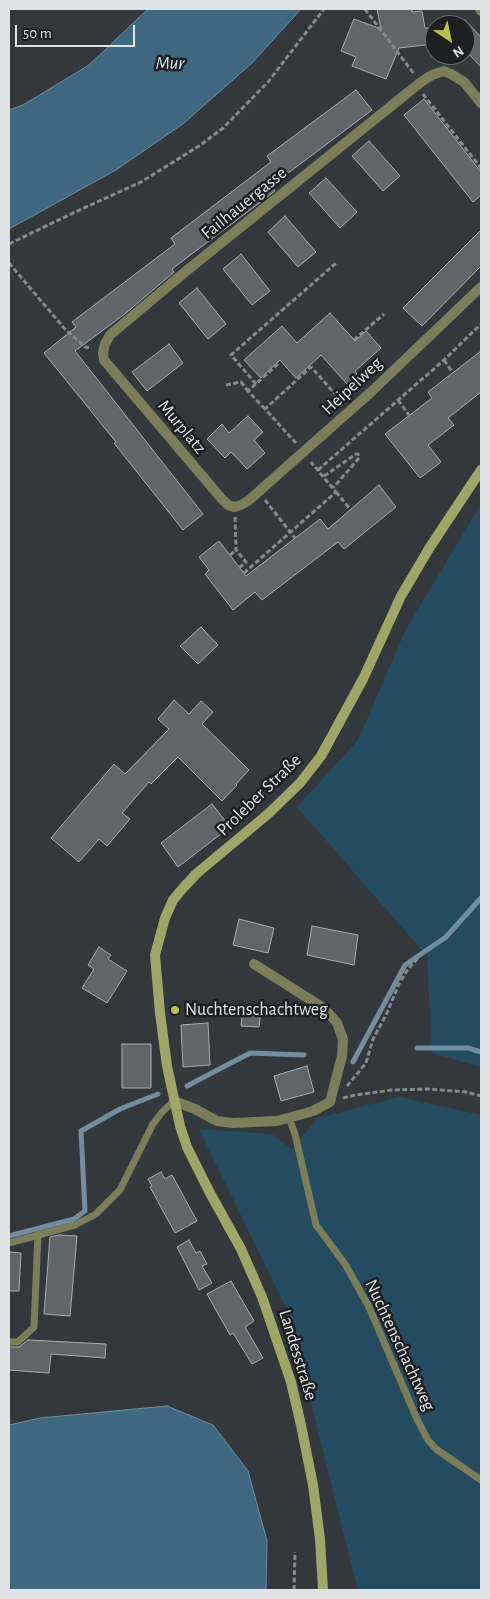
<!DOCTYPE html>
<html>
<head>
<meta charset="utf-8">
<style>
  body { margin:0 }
  #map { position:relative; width:490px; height:1599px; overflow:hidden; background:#33383c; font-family:"Alegreya Sans",sans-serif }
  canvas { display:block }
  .frame { position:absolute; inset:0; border:10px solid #dfe3e5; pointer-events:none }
  .north { position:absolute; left:425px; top:15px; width:50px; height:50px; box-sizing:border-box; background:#1d1f21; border:1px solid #6b6d6f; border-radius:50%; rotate:146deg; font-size:14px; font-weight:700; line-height:20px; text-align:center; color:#dfe3e5 }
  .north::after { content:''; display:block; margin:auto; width:18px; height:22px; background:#bac045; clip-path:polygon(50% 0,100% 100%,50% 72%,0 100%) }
  .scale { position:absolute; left:15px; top:25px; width:120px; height:22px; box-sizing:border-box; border:2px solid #dfe3e5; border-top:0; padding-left:6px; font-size:15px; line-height:18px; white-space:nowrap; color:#dfe3e5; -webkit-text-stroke:4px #1d1f21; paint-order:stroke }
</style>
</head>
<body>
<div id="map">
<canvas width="490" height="1599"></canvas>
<div class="frame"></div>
<div class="north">N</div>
<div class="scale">50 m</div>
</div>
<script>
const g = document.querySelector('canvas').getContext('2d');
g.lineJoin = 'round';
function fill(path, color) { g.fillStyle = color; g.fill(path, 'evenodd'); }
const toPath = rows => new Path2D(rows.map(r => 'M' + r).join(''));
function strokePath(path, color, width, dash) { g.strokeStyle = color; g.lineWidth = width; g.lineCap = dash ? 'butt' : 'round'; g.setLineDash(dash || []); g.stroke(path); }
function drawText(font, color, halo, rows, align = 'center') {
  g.font = font + ' "Alegreya Sans",sans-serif'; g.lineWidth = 5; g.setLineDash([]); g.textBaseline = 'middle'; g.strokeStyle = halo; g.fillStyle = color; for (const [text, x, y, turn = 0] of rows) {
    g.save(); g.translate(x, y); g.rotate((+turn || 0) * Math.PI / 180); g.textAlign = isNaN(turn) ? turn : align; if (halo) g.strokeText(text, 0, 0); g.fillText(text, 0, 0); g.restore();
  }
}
fill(toPath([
  [481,504,481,1067,432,1053,427,956,297,807,358,740,406,629],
  [399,1097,481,1115,481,1590,358,1590,289,1314,199,1129,272,1134,292,1149,318,1118]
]), '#254b61');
const water = toPath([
  [148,9,301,9,252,63,184,123,116,170,9,229,9,110,23,105,89,65,148,9],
  [167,1406,213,1425,248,1471,267,1541,266,1590,9,1590,9,1425,40,1418,167,1406]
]);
fill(water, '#406981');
strokePath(water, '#708e9f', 1);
strokePath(toPath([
  [417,1048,468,1048,481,1052],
  [353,1062,405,965,446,937,481,898],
  [187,1086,250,1053,304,1055],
  [9,1236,74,1219,85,1211,81,1131,120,1109,158,1094]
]), '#708e9f', 5);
const building = toPath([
  [377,9,412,9,412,12,422,11,425,28,432,28,434,44,399,48,386,79,352,66,356,57,341,51,354,19,381,29,377,9],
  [465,20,481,37,481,67,465,50,465,20],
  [356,90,372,110,271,186,275,191,172,269,174,272,126,313,75,351,203,514,183,530,114,443,116,442,44,353,76,327,72,322,175,244,171,238,271,162,267,156,356,90],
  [424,99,481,172,481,195,473,202,404,115,424,99],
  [369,141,400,176,383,191,352,156,369,141],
  [326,178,357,212,340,228,309,193,326,178],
  [285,216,316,252,298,267,268,232,285,216],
  [481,230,481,266,422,326,403,308,481,230],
  [241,254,270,291,252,305,223,269,241,254],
  [197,288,226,324,208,339,179,303,197,288],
  [330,313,355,341,366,331,381,348,355,371,357,374,347,384,321,355,296,378,280,360,261,378,244,360,282,326,297,343,330,313],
  [169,344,183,363,147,391,132,372,169,344],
  [481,351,481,392,448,418,454,425,428,445,441,462,420,478,385,434,432,398,428,392,481,351],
  [248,416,263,432,254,440,265,453,247,469,231,452,225,458,207,439,222,424,229,433,248,416],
  [379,485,396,507,344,549,338,542,262,600,255,592,233,610,205,574,209,570,199,557,219,541,246,576,320,519,328,529,379,485],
  [201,627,218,645,198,664,180,646,201,627],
  [174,700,189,714,201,701,213,712,202,724,249,770,236,784,237,785,222,801,178,757,151,784,149,782,122,813,130,819,107,846,99,839,79,862,51,838,114,764,125,774,169,729,158,719,174,700],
  [212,804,230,827,178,867,161,843,212,804],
  [239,919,274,928,268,953,233,945,239,919],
  [312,926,358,935,354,965,307,955,312,926],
  [99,947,111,955,108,959,127,971,107,1003,82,988,94,969,88,965,99,947],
  [243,1007,261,1010,259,1027,241,1026,243,1007],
  [208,1023,210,1065,183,1067,181,1025,208,1023],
  [122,1044,151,1044,151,1088,122,1088,122,1044],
  [307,1066,314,1092,281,1101,274,1076,307,1066],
  [161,1172,165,1179,172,1175,197,1221,175,1233,150,1187,152,1186,148,1179,161,1172],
  [59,1235,77,1236,70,1316,44,1314,50,1237,59,1235],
  [189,1240,196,1253,200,1251,207,1264,202,1266,212,1283,199,1290,177,1247,189,1240],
  [9,1252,21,1253,19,1291,9,1291,9,1252],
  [231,1281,254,1321,245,1327,263,1358,252,1364,233,1333,230,1335,207,1294,231,1281],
  [28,1340,106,1344,105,1358,51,1354,49,1373,9,1370,9,1347,19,1347,28,1340]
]);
fill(building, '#606569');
strokePath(building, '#a8aeb2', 1);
strokePath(toPath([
  [365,9,414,74],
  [423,94,481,168],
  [9,244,73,213,141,182,199,146,223,128,268,82,324,9],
  [9,263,64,328,85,347,91,348],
  [354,340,384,314],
  [444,360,453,373],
  [256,384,231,355,336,263],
  [226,385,241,382,248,391],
  [398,400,409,415],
  [265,409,248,391,278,364],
  [296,443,265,409,311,367,343,403],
  [318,470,444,360,481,324],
  [324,476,356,454,358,454,359,458,333,488],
  [336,492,350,509],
  [265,500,295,538],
  [235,517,236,550,246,562,239,568],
  [230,555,236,550],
  [244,573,336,492,311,462],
  [347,1086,366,1063,373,1039,386,1015,399,984,408,969,419,957],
  [343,1098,355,1095,392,1090,429,1089,466,1092,481,1096],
  [294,1590,295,1552]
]), '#858a8d', 3, [5, 2.5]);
strokePath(toPath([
  [289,1118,295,1134,316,1225,345,1264,369,1307,417,1419,428,1440,436,1449,481,1480],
  [9,1243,75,1225,96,1214,120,1190,153,1124,162,1112,174,1101],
  [9,1342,18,1342,34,1327,38,1234]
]), '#7b7e58', 7);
strokePath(toPath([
  [480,9,481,11],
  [481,103,464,82,451,74,444,71,432,75,421,82,185,272,110,335,105,344,103,352,104,360,221,498,228,505,234,507,241,505,248,501,371,392,481,287],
  [174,1101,195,1109,217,1121,233,1123,277,1121,313,1111,330,1102,342,1056,343,1039,337,1023,325,1009,254,964]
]), '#7b7e58', 10);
strokePath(toPath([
  [323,1590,320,1539,313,1485,301,1425,291,1382,262,1297,241,1249,210,1193,187,1147,180,1126,167,1066,160,1013,155,955,165,918,173,900,184,887,196,874,268,814,300,783,321,756,363,679,401,596,430,547,481,470]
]), '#a0a568', 10);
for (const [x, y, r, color] of [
  [175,1010,5,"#bac045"]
]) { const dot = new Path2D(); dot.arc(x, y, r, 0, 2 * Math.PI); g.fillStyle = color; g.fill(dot); strokePath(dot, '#1d1f21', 2); }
drawText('18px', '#dfe3e5', '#1d1f21', [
  ["Failhauergasse",244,203,-39],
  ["Heipelweg",352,386,-43],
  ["Murplatz",182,427,50],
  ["Proleber Straße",259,795,-44],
  ["Nuchtenschachtweg",400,1345,65],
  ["Landesstraße",298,1355,73]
]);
drawText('18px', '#dfe3e5', '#1d1f21', [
  ["Nuchtenschachtweg",185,1010]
], 'left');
drawText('italic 19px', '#cce6f7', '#1d1f21', [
  ["Mur",170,63]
]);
</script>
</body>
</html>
